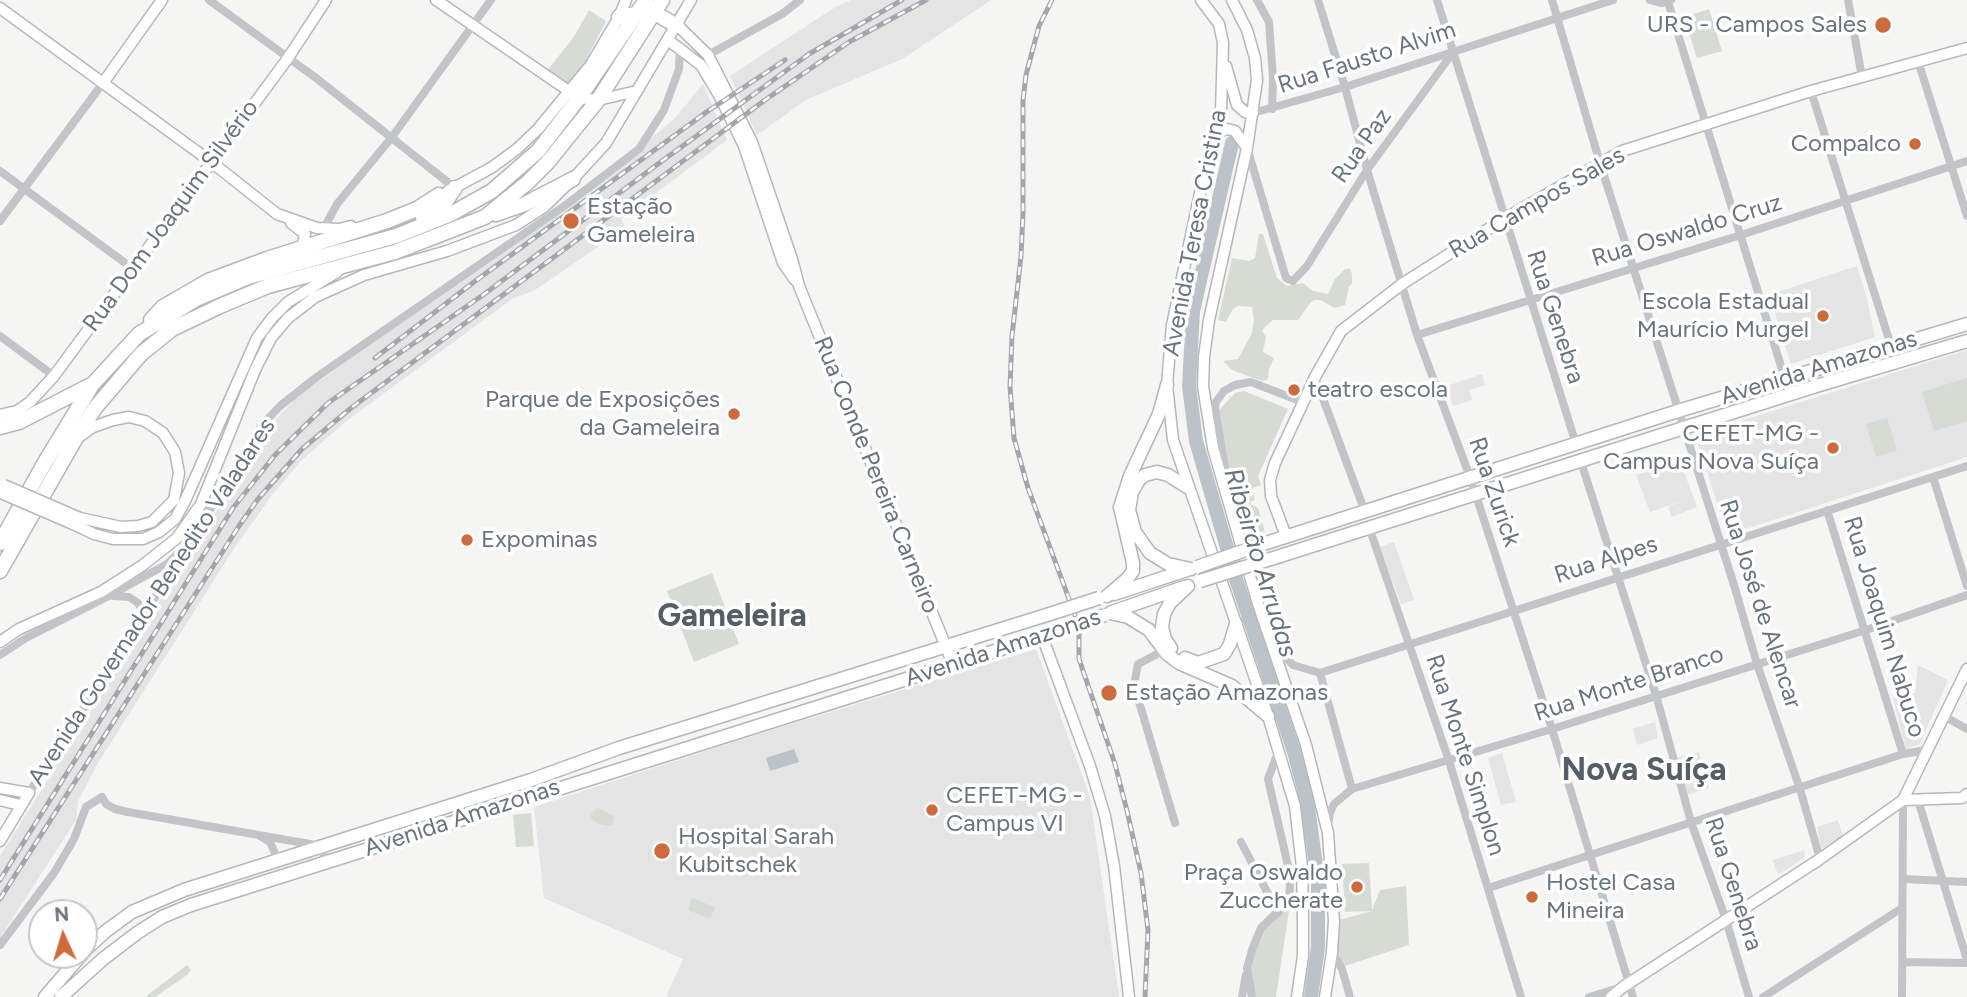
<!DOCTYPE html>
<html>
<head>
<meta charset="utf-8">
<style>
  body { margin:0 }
  #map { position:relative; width:1967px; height:997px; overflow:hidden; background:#f5f5f3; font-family:Figtree,sans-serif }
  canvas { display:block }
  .north { position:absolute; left:28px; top:899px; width:70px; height:70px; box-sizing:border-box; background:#fff; border:2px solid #c3c7cc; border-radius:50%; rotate:356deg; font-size:19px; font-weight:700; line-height:28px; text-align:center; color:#687380 }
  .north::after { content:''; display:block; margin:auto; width:24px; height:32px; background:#cc6b3c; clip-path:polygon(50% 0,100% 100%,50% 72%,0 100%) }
</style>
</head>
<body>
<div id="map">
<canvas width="1967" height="997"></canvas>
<div class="north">N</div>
</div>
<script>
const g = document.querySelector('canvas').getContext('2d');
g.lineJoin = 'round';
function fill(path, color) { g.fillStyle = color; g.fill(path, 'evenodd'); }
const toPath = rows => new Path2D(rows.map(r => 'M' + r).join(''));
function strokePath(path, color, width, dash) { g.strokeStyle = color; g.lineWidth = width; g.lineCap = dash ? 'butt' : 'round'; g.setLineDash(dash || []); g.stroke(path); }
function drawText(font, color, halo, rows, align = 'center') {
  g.font = font + ' Figtree,sans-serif'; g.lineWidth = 7; g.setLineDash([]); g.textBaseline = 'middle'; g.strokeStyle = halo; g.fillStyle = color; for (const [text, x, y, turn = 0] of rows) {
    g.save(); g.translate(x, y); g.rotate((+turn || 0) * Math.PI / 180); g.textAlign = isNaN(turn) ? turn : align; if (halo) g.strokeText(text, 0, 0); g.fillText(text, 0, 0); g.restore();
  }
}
fill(toPath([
  [851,0,991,0,902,59,806,100,757,135,730,76,834,8],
  [703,84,727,140,621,219,626,228,535,290,512,299,344,423,301,461,272,495,235,547,98,763,78,801,76,820,0,938,0,856,268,429,280,415,296,398,349,359,637,150,675,118],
  [1857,266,1866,295,1875,337,1791,364,1769,295],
  [1967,350,1967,457,1730,534,1726,531,1696,438,1699,434],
  [1482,374,1485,385,1469,390,1472,400,1453,406,1447,386],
  [1680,461,1697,507,1672,517,1668,507,1681,501,1650,512,1636,475],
  [1394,542,1414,600,1401,604,1380,547],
  [1036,649,1090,797,1119,997,666,997,683,959,544,898,534,807,746,738],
  [1918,665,1948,680,1920,744,1906,749,1893,698,1915,693],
  [1655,722,1658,738,1637,745,1633,729],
  [1699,752,1709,788,1686,795,1676,758],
  [1502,753,1516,802,1501,805,1488,758],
  [1838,820,1843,836,1824,848,1821,847,1817,827],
  [1804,850,1805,857,1778,875,1773,860]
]), '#e3e4e3');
fill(toPath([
  [1709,9,1722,51,1697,58,1684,17],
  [589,10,606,21,571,89,547,71,573,38],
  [1259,234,1263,234,1277,278,1287,286,1303,283,1313,291,1328,294,1335,279,1345,269,1350,269,1352,274,1352,284,1349,286,1345,305,1334,308,1321,300,1315,300,1311,302,1298,320,1273,320,1264,328,1262,331,1266,337,1263,352,1274,358,1269,369,1268,379,1262,381,1232,370,1223,361,1238,359,1252,333,1254,320,1252,307,1238,306,1233,309,1226,322,1218,320,1232,258,1249,261,1255,258],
  [1967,378,1967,421,1934,431,1922,392],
  [1244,391,1288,409,1258,476,1261,485,1252,488,1255,500,1250,502,1251,504,1258,508,1265,532,1244,537,1236,509,1219,410,1235,393],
  [1887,418,1897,450,1876,457,1866,424],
  [712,573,739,644,694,662,667,591],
  [598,808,614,816,612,826,599,824,591,819,590,814],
  [531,813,534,846,516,847,513,815],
  [1369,863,1372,910,1380,890,1406,886,1409,945,1342,967,1334,953,1339,920,1372,911,1345,912,1342,864],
  [692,898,715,907,710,919,688,910],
  [1290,904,1276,997,1256,997,1247,968,1261,928],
  [187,965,191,970,187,975,155,997,145,997]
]), '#d6dcd4');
fill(toPath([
  [794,749,799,762,770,771,766,758]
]), '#bcc3c8');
strokePath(toPath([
  [1232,143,1193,311,1189,386,1196,441,1236,579,1294,752,1307,800,1318,880,1318,947,1311,997]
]), '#bcc3c8', 14);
const secondary = toPath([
  [436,0,579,98,598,100,637,91],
  [1201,0,1219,24,1223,43,1221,112,1200,193,1172,325,1167,385,1173,440,1268,716,1295,806,1302,867,1303,921,1303,956,1297,997],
  [1232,0,1247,30,1255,58,1257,80,1247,148,1209,320,1204,357,1203,386,1213,448,1258,604,1306,745,1328,833,1334,921,1332,952,1325,997],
  [0,8,210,161,277,214,317,228,339,229,351,226],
  [674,22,708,55,752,142,792,259,799,286,953,664],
  [668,40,701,65,720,97,744,146,783,263,795,280],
  [1226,66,1237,105,1245,112,1253,113],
  [103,83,162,0],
  [1215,139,1219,132,1227,129,1235,131,1247,148],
  [448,191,491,168,517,149,538,129,590,66,619,17,626,0],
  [291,223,305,234,302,248],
  [0,415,17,411,30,402,54,376,288,58,326,0],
  [79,437,93,427,113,420,129,417,145,421,163,433,175,452,179,473,174,500,152,522,138,526,121,527,80,518],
  [75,525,94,534,113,539,143,539,159,532,175,519,185,501,257,338,272,318,288,302,337,272],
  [1286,536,1271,496,1270,480,1275,463,1315,377,1341,331,1402,284,1504,219,1622,151,1811,91,1967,48],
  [1042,636,1090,766,1105,816,1114,866,1129,997],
  [0,642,19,629,101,592,143,565,177,538,201,504,255,370,271,338,288,318,315,297,364,275,447,251,516,225,544,207,573,179,606,143,691,0],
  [0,788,29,793,0,841],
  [0,800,20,805],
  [1903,800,1962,798,1967,794],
  [1611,997,1623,987,1820,859,1903,800,1967,669]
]);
const primary = toPath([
  [1187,487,1168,475,1157,472,1145,475,1139,480,1132,492,1129,510,1135,532,1150,553,1168,564,1191,569],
  [1260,545,1678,411,1967,324],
  [1280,556,1816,386,1967,341],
  [1114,594,1190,569],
  [1107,596,1127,579,1133,571,1133,563,1120,507,1130,476,1159,414,1167,385],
  [1112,612,1184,587],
  [1110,613,1128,617,1149,630,1167,654,1179,663,1232,686,1268,716],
  [1171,648,1165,639,1162,627,1164,614,1170,603,1188,586],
  [1185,658,1198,663,1224,654,1230,644,1236,624],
  [84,951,106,931,132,912,184,890,531,780,619,748,1053,613],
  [45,997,81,955],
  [61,997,103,959,137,933,162,917,191,905,1052,633]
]);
const highway = toPath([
  [619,17,647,12,655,13,677,26],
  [496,214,525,204,573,179],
  [423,217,441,208,455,188],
  [151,320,163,307,208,281,267,259,387,221,417,209,439,195],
  [0,427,19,422,91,385],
  [0,543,44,464,92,385,139,334,196,299,248,277,396,236,451,214,492,191,538,151,579,98,646,0],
  [0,571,74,441,95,408,141,354,172,329,220,306,268,286,395,252,485,217,527,183,548,162,598,100,662,0]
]);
strokePath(secondary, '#b4b8bc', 13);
strokePath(primary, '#b3b6ba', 15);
strokePath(highway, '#b4b7ba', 17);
strokePath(toPath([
  [209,0,316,78,455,188],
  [1257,0,1269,22,1273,78,1272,109],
  [1318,0,1345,87,1367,170,1417,335,1470,477,1552,729,1633,997],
  [1437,0,1576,444],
  [1552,0,1600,163,1734,585,1757,664,1800,789,1820,859],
  [1650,0,1662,3,1671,0],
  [1848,0,1862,77],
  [1668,2,1785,379],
  [708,55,782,14,800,0],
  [1918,61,1967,216],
  [1811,91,1891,346],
  [1253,113,1345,87,1613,0],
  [1248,151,1286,278,1293,281,1307,266,1367,170,1454,51],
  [0,171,132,268],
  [0,221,103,83],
  [324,228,337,204,392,137,491,0],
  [1417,335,1741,235,1967,161],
  [0,336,54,376],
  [1315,377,1365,512],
  [1581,462,1656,695,1691,822,1726,920,1749,997],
  [1933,477,1967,586],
  [1228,486,1215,408,1216,402,1224,391,1235,385,1251,382,1305,403],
  [1827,510,1903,754],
  [1369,527,1449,761,1521,997],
  [114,596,129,597,138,603,144,613],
  [1274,645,1293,665,1320,673,1967,466],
  [1165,650,1138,664,1134,685,1175,823],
  [0,655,26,638,107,597,167,564,182,550],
  [1320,673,1352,789],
  [1944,716,1967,729],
  [29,793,189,544,262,425,280,406,318,376,567,204,639,149,664,110,679,69,680,47],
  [1918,800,1967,960],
  [1328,825,1330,813,1334,804,1352,789,1552,729,1866,630,1967,595],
  [260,836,270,842,278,860],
  [1241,842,1278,913],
  [1903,879,1967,882],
  [1488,888,1903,754,1926,750],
  [0,945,54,873,74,839,86,807,102,797,106,804,115,809,128,812,321,846,326,861],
  [1332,952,1342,969,1350,997],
  [1903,962,1967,963],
  [1242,997,1246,975],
  [1252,997,1247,968,1252,950,1261,928,1288,902,1290,889,1289,870,1268,779,1279,750],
  [1589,997,1619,988],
  [1763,997,1902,908],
  [1902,997,1903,800]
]), '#c2c4c7', 8);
strokePath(secondary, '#fff', 10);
strokePath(primary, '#fff', 12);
strokePath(highway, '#fff', 14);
const rail = toPath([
  [1052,0,1039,26,1026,75,1023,100,1023,213,1021,256,1012,336,1010,387,1014,438,1028,488,1079,626,1079,659,1115,764,1128,815,1141,873,1148,930,1145,997],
  [375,358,474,282,708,111,785,60],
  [0,880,233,508,275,455,328,403,483,295,662,161,809,54,902,0],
  [0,899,239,526,258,499,302,449,351,408,765,100,849,42,926,0]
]);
strokePath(rail, '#a3a7ac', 5);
strokePath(rail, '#fff', 2.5, [8]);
const secondaryBridge = toPath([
  [4,485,80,518],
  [1,493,75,525]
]);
const primaryBridge = toPath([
  [1197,567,1260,545],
  [1200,581,1280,556],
  [1053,613,1099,598],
  [1052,633,1105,615]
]);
strokePath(secondaryBridge, '#b4b8bc', 13, []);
strokePath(primaryBridge, '#b3b6ba', 15, []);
strokePath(secondaryBridge, '#fff', 10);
strokePath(primaryBridge, '#fff', 12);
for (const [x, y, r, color] of [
  [1883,25,9,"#cc6b3c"],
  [1915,144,7,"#cc6b3c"],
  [571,221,9,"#cc6b3c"],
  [1823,316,7,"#cc6b3c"],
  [1294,390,7,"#cc6b3c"],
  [734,414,7,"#cc6b3c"],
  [1833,448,7,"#cc6b3c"],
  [467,540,7,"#cc6b3c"],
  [1109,693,9,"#cc6b3c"],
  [932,810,7,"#cc6b3c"],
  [662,851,9,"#cc6b3c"],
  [1357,887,7,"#cc6b3c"],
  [1532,897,7,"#cc6b3c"]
]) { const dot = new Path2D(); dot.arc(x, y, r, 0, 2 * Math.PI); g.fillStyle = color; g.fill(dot); strokePath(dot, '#fff', 2.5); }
drawText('24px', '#687380', '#fff', [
  ["URS - Campos Sales",1867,25,"right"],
  ["Compalco",1901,144,"right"],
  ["Estação",587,207],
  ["Gameleira",587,235],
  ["Escola Estadual",1809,302,"right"],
  ["Maurício Murgel",1809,330,"right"],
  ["teatro escola",1308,390],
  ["Parque de Exposições",720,400,"right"],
  ["da Gameleira",720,428,"right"],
  ["CEFET-MG -",1819,434,"right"],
  ["Campus Nova Suíça",1819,462,"right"],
  ["Expominas",481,540],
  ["Estação Amazonas",1125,693],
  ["CEFET-MG -",946,796],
  ["Campus VI",946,824],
  ["Hospital Sarah",678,837],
  ["Kubitschek",678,865],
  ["Praça Oswaldo",1343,873,"right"],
  ["Zuccherate",1343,901,"right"],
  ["Hostel Casa",1546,883],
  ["Mineira",1546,911]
], 'left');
drawText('24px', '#687380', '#fff', [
  ["Rua Fausto Alvim",1367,58,-18],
  ["Rua Paz",1362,146,-55],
  ["Rua Campos Sales",1537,203,-30],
  ["Rua Dom Joaquim Silvério",171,216,-54],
  ["Rua Oswaldo Cruz",1687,231,-17],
  ["Avenida Teresa Cristina",1195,233,-79],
  ["Rua Genebra",1555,317,72],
  ["Avenida Amazonas",1819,368,-17],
  ["Rua Conde Pereira Carneiro",876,475,68],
  ["Rua Zurick",1494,492,71],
  ["Rua Alpes",1606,560,-18],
  ["Avenida Governador Benedito Valadares",152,602,-57],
  ["Rua José de Alencar",1760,604,72],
  ["Rua Joaquim Nabuco",1884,627,73],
  ["Avenida Amazonas",1003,648,-18],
  ["Rua Monte Branco",1629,684,-18],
  ["Rua Monte Simplon",1465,755,72],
  ["Avenida Amazonas",462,818,-18],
  ["Rua Genebra",1733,884,72]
]);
drawText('italic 26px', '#64737c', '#fff', [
  ["Ribeirão Arrudas",1260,563,73]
]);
drawText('bold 32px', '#555d66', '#fff', [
  ["Gameleira",732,617],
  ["Nova Suíça",1644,771]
]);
</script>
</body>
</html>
